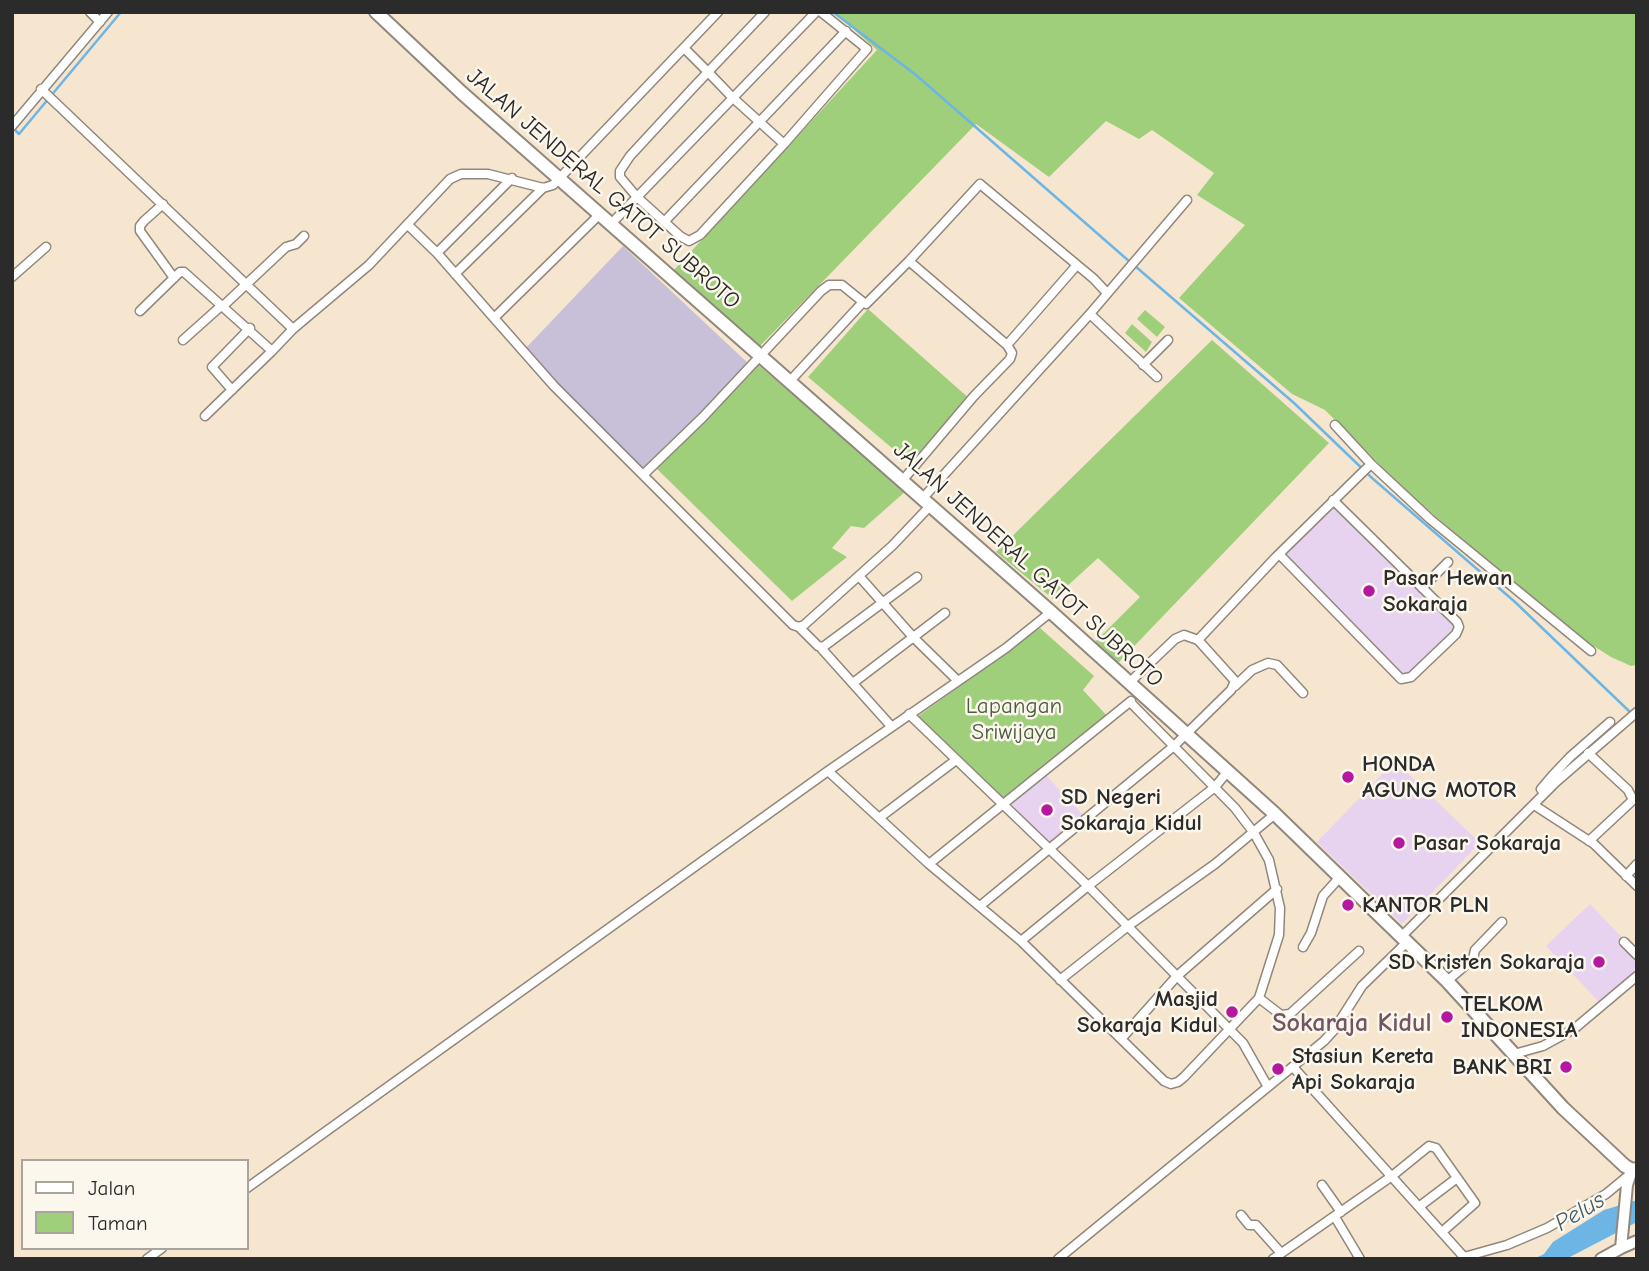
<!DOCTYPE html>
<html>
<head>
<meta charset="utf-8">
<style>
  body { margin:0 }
  #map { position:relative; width:1649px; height:1271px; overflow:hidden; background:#f6e6cf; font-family:"Comic Neue",sans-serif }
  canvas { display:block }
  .frame { position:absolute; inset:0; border:14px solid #2b2b2b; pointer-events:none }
  .legend { position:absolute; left:21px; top:1159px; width:228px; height:91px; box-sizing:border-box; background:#fbf7ec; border:2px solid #a8a59f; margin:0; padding:9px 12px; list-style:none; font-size:21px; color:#2b2b2b }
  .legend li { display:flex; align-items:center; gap:14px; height:35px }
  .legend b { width:35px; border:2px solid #a8a59f }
</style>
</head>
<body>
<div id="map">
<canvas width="1649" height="1271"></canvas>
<div class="frame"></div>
<ul class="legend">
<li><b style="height:9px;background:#fff"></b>Jalan</li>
<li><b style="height:19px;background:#a0cf7c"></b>Taman</li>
</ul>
</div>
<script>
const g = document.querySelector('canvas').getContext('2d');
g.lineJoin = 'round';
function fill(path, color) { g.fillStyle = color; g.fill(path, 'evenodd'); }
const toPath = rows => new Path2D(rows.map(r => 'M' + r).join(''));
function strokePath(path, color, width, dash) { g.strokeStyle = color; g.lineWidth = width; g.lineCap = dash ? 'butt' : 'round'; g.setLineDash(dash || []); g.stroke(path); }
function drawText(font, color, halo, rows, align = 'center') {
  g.font = font + ' "Comic Neue",sans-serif'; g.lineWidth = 5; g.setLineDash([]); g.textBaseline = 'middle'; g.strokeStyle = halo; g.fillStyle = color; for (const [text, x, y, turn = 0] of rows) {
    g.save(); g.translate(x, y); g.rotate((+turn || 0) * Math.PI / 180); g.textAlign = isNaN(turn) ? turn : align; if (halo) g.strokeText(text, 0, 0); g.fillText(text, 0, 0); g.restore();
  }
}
fill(toPath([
  [1332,501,1457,627,1405,677,1280,555],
  [1395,761,1480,843,1402,924,1317,842],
  [1045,774,1083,815,1049,846,1012,804],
  [1590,904,1637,953,1637,972,1602,1005,1546,946]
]), '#e7d2ef');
fill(toPath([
  [623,246,751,366,644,474,524,350]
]), '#c8bfd8');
fill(toPath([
  [834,12,1637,12,1637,665,1631,666,1611,657,1592,645,1524,591,1407,492,1325,410,1292,394,1179,298,1245,225,1197,195,1214,173,1152,130,1139,139,1106,121,1049,177,976,124,760,346,673,271,877,50],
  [868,309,971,400,912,465,808,377],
  [1145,310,1165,327,1157,337,1137,319],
  [1132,324,1152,342,1146,352,1125,333],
  [1212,340,1329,443,1118,663,1095,642,1140,597,1098,558,1053,599,996,552],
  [757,364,906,491,864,528,851,526,832,548,847,557,792,601,657,469],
  [1040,628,1094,676,1083,690,1110,719,1006,800,917,717]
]), '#a0cf7c');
fill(toPath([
  [1637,1200,1637,1222,1566,1259,1534,1259,1544,1254,1553,1242,1604,1210]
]), '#6cb5e4');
strokePath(toPath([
  [833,12,916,75,1130,262],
  [12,127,19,134,121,12],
  [1135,266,1294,403,1372,478,1515,602,1629,711]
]), '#6cb5e4', 2.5);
const minor = toPath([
  [90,12,100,22],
  [684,48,708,72,733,98,784,144,700,235,689,241,680,236,637,197,620,177,620,171,630,156,691,90,708,72,765,12],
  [41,89,293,329],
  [12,126,108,12],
  [784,144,867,49,821,12],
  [163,204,144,221,140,226,140,231,174,278],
  [664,222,846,31],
  [408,225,437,253,494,318,599,215],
  [610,225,816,12],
  [437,253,512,178],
  [909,261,1007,345],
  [455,274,543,188],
  [12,277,46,247],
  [222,307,286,247,296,244,304,236],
  [140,311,180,272,184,272,272,351,293,329,369,265,450,179,461,174,488,174,543,188,553,185,718,12],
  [1090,314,1157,377],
  [494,318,554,386,793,625,799,627,804,625,892,546,930,506],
  [183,340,221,306],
  [1143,365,1168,340],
  [790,381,863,302,866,304,909,261,980,184,1094,279,1107,293],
  [232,390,212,367,250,328],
  [205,416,272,351],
  [1335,425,1371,464,1430,519,1591,651],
  [643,475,703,417,821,291,829,285,842,285,863,302],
  [902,481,974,396,1010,359,1012,353,1007,345,1077,265],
  [922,499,1089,315,1187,200],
  [1280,555,1401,679,1411,677,1456,634,1459,627,1457,622,1333,500],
  [859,576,913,637,958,681],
  [1422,588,1448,562],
  [799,627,818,646,823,647,917,577],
  [1198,640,1276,557,1371,464],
  [821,648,891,726],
  [853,683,945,613],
  [1235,686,1252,670,1268,663,1277,665,1303,693],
  [909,714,1088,886,1215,787,1228,771],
  [1588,753,1628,790,1633,800,1589,841],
  [828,771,929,864,1021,941,1088,886,1243,1043,1268,1087],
  [1544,793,1541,789,1552,776,1570,757,1610,722],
  [1534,805,1594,844,1637,886],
  [879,818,956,760],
  [929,864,1131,701],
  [1626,876,1637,864],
  [980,906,1174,746,1231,690,1235,681,1198,640,1184,635,1175,639,1129,683],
  [1401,937,1556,782,1637,712],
  [1021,941,1164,1081,1171,1084,1178,1082,1184,1077,1259,998,1279,935,1280,908,1269,860,1254,833,1235,808,1130,702],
  [1624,942,1637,955],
  [1303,947,1311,933,1323,896,1340,877],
  [1060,980,1128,926,1215,864,1275,814],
  [1447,981,1473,959,1475,950,1502,922],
  [1259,998,1281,1015,1290,1014,1359,951],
  [1121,1039,1177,976,1277,889],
  [1514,1054,1543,1046,1574,1029,1637,976],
  [1293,1067,1464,1257,1507,1245,1547,1228,1606,1194,1629,1175],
  [1322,1185,1341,1212],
  [247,1188,828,771,1006,648,1051,612],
  [1420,1206,1457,1178],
  [1241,1215,1249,1225,1256,1225,1281,1253],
  [1335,1217,1360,1259],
  [147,1259,162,1248],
  [1058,1259,1324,1041,1334,1030,1362,986,1407,942],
  [1273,1259,1392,1176,1429,1146,1436,1148,1475,1203,1442,1232]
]);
const major = toPath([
  [1621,1248,1637,1241],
  [1601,1259,1621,1248,1627,1185,1632,1170]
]);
const highway = toPath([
  [376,12,462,93,1051,612,1275,814,1447,981,1563,1108,1625,1166,1632,1170,1637,1169]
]);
strokePath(minor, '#90887d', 11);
strokePath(major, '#90887d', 14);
strokePath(highway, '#90887d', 16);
strokePath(minor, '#fff', 8);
strokePath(major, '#fff', 10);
strokePath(highway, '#fff', 12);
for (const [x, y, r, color] of [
  [1369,591,7,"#b5179e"],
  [1348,777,7,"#b5179e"],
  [1047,810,7,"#b5179e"],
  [1399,843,7,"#b5179e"],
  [1348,905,7,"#b5179e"],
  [1599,962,7,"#b5179e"],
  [1232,1012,7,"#b5179e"],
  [1447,1017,7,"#b5179e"],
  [1566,1067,7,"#b5179e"],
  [1278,1069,7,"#b5179e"]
]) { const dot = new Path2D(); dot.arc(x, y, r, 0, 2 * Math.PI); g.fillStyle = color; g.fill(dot); strokePath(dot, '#fbf7ec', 2.5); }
drawText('23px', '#2b2b2b', '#fbf7ec', [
  ["JALAN JENDERAL GATOT SUBROTO",603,189,41],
  ["JALAN JENDERAL GATOT SUBROTO",1028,565,42]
]);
drawText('bold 23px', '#2b2b2b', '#fbf7ec', [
  ["Pasar Hewan",1383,578],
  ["Sokaraja",1383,604],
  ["HONDA",1362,764],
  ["AGUNG MOTOR",1362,790],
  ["SD Negeri",1061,797],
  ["Sokaraja Kidul",1061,823],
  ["Pasar Sokaraja",1413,843],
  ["KANTOR PLN",1362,905],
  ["SD Kristen Sokaraja",1585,962,"right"],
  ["Masjid",1218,999,"right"],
  ["Sokaraja Kidul",1218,1025,"right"],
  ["TELKOM",1461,1004],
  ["INDONESIA",1461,1030],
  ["Stasiun Kereta",1292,1056],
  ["Api Sokaraja",1292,1082],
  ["BANK BRI",1552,1067,"right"]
], 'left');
drawText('23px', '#4e5c43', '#fbf7ec', [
  ["Lapangan",1014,706],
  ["Sriwijaya",1014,732]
]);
drawText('italic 24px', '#425b6c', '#fbf7ec', [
  ["Pelus",1580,1212,-31]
]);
drawText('bold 26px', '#735661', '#fbf7ec', [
  ["Sokaraja Kidul",1352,1024]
]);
</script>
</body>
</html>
